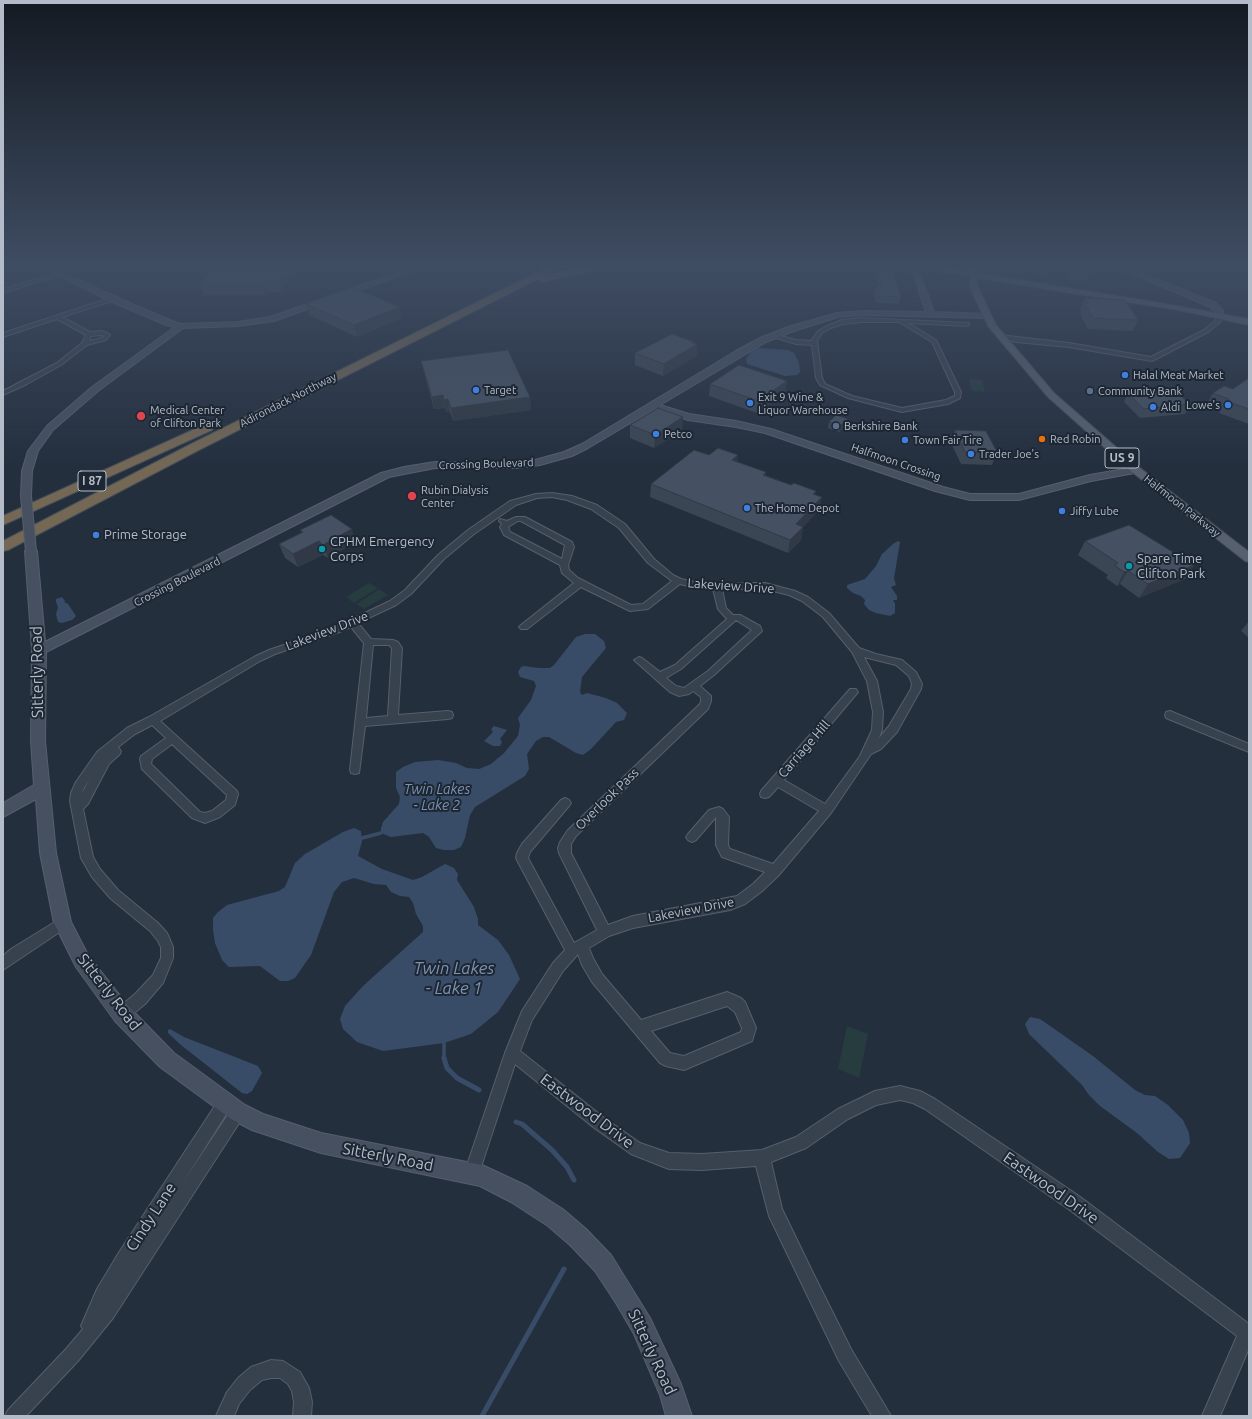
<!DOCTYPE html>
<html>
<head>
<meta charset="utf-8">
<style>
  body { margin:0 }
  #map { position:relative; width:1252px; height:1419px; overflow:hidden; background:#242f3e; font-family:Ubuntu,sans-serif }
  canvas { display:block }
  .frame { position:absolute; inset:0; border:4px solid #b4bcc9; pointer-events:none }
</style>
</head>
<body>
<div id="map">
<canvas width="1252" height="1419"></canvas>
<div class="frame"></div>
</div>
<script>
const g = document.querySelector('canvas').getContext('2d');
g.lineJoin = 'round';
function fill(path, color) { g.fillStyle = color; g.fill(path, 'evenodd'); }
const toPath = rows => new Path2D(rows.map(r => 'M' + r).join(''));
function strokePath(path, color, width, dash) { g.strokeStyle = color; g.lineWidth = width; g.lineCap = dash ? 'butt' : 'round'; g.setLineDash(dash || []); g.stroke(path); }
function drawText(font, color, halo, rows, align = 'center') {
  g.font = font + ' Ubuntu,sans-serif'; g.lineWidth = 4; g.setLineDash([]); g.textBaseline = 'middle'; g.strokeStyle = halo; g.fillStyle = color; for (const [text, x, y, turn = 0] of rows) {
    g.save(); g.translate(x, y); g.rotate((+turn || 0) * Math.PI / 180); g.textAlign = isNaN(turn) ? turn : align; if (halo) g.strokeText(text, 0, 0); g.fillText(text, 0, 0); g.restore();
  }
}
fill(toPath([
  [969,379,982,380,985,392,972,391],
  [369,583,378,588,354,603,346,597],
  [379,589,388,595,364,609,356,604],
  [847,1026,868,1034,859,1078,838,1069]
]), '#263c3f');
fill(toPath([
  [758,348,788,350,794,353,799,363,800,372,797,375,785,376,747,364,746,359,750,353],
  [898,541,900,542,894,578,896,585,891,587,897,596,897,600,893,600,895,604,895,613,890,616,876,613,869,610,864,604,865,600,861,596,853,593,847,588,847,585,865,579,876,566,882,554,893,544],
  [62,597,65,601,64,602,68,604,76,616,72,620,62,623,58,622,56,614,58,607,56,602,56,599],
  [585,634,595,634,604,641,606,648,582,677,580,692,582,695,587,693,606,698,617,703,627,713,624,720,616,722,591,749,583,755,576,753,549,737,543,737,536,741,527,754,529,769,525,776,475,807,470,815,465,838,461,847,454,850,444,850,436,848,429,837,423,833,391,837,381,833,381,828,383,822,399,804,400,797,396,788,396,772,403,767,415,762,438,760,456,763,467,768,479,769,491,764,504,753,518,736,520,725,518,718,531,700,536,686,534,681,520,677,518,672,521,667,524,666,539,668,550,668,554,665,576,637],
  [494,726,507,730,500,739,502,742,500,746,493,746,484,741,493,732,491,729],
  [354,828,361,831,362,841,358,856,382,869,413,880,422,877,445,864,454,868,458,874,457,880,474,907,478,919,478,925,498,940,509,955,520,979,498,1012,471,1034,444,1043,383,1051,357,1042,343,1029,340,1019,345,1006,363,986,423,932,423,926,416,914,413,903,409,897,400,896,391,892,386,885,374,884,354,878,342,882,334,892,311,955,295,978,288,981,280,981,260,966,229,967,222,960,215,943,213,930,213,918,218,912,227,905,279,891,285,887,295,863,305,854,343,832],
  [1030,1017,1040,1019,1093,1056,1135,1090,1145,1095,1155,1096,1168,1105,1183,1120,1189,1133,1190,1143,1180,1158,1169,1159,1158,1152,1137,1133,1100,1106,1089,1095,1082,1085,1029,1034,1025,1024],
  [170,1029,184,1037,258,1066,262,1073,252,1091,247,1094,242,1093,181,1045,168,1033,168,1030]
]), '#394c67');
strokePath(toPath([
  [362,838,381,833],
  [444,1059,444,1043]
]), '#394c67', 3.5);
strokePath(toPath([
  [444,1058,447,1068,457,1078,479,1090],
  [516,1122,522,1124,552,1150,567,1167,574,1180],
  [482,1416,564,1269]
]), '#394c67', 5);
const street = toPath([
  [59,272,62,274,61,275,3,293,3,289,59,272],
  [113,297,115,298,115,300,62,317,90,332,102,331,109,334,110,335,106,340,87,345,61,365,27,384,3,395,3,391,57,363,82,343,86,335,57,319,3,337,3,333,113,297],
  [101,335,104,336,102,338,89,341,91,336,101,335],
  [1218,315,1223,316,1220,322,1208,332,1152,361,1069,347,1016,342,997,337,1000,335,1069,343,1151,357,1204,330,1215,321,1218,315],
  [861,318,969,323,969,325,967,326,908,323,936,340,961,392,960,398,948,404,902,412,848,398,820,385,816,378,812,345,796,344,770,336,773,334,796,340,811,341,818,331,827,326,842,320,861,318],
  [861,322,899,322,932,342,955,392,955,396,946,400,902,408,852,396,825,384,822,378,817,341,822,333,831,328,843,324,861,322],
  [552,493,572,496,597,505,625,524,654,559,673,575,681,579,700,583,765,583,795,591,808,597,829,613,859,648,876,654,902,660,916,672,922,684,921,689,897,732,881,749,871,754,831,813,778,876,761,892,745,904,730,910,633,928,609,936,589,948,593,958,602,974,641,1020,727,992,741,998,745,1002,756,1028,752,1041,684,1070,666,1066,660,1063,592,982,582,965,578,954,563,971,532,1020,520,1051,603,1117,640,1143,669,1153,702,1154,762,1150,796,1137,838,1109,875,1091,900,1086,920,1091,935,1099,1079,1196,1249,1324,1249,1348,1220,1416,1202,1416,1237,1336,1067,1208,925,1109,913,1103,900,1100,876,1105,848,1119,806,1148,771,1162,782,1209,813,1273,851,1349,891,1416,872,1416,839,1361,769,1216,756,1166,702,1170,669,1169,631,1154,593,1127,515,1064,477,1179,472,1182,467,1179,464,1174,505,1053,522,1011,553,963,565,950,518,862,516,858,517,853,522,844,561,800,565,798,569,800,571,803,569,806,530,852,528,858,574,943,597,930,559,853,558,848,560,842,568,830,700,704,701,701,701,697,693,691,689,694,679,696,670,692,634,660,639,657,642,658,660,672,675,665,727,619,718,609,713,589,700,589,680,584,648,609,630,611,581,587,527,629,521,629,519,627,521,625,574,583,562,573,560,565,504,535,500,527,502,524,499,521,500,519,507,521,516,517,525,517,572,542,574,547,568,565,569,570,578,578,631,605,643,604,672,581,648,563,619,528,591,509,567,500,552,497,537,498,516,505,474,534,444,559,411,594,396,605,358,623,371,639,393,640,398,642,402,648,398,715,448,711,452,712,453,715,452,718,448,719,365,726,359,773,355,774,351,773,350,770,364,643,351,627,337,633,275,654,260,661,160,721,237,791,238,794,235,805,220,817,205,823,192,818,142,769,140,759,141,756,166,738,152,725,135,734,118,747,121,751,120,754,109,764,88,804,83,809,93,857,100,869,118,890,158,923,167,933,173,947,173,958,163,983,145,1004,127,1019,122,1021,117,1019,115,1014,117,1009,135,994,153,975,161,958,161,947,158,941,150,931,110,898,92,877,81,858,70,801,71,793,76,782,97,752,127,728,149,717,254,657,269,650,331,629,390,601,405,590,438,555,468,530,510,501,536,494,552,493],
  [518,521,521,521,565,545,562,559,510,532,508,527,518,521],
  [722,589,765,589,789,595,802,601,823,617,852,652,867,681,873,712,872,730,860,756,825,804,784,780,858,692,856,689,850,689,761,791,760,794,761,797,765,798,769,797,778,787,819,811,773,864,730,849,728,845,729,817,723,809,719,807,709,810,688,834,686,837,688,840,692,842,696,840,716,817,716,845,722,857,765,872,753,884,737,896,633,916,608,925,571,853,571,844,576,836,708,709,711,701,711,696,700,686,714,675,762,631,760,626,740,615,733,615,726,608,722,589],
  [736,620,752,630,708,671,684,688,676,686,666,678,681,669,736,620],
  [373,645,389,645,392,648,388,716,366,718,373,645],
  [864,657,896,665,909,676,912,684,911,689,889,726,879,738,882,730,883,712,877,681,864,657],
  [172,744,227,795,226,800,212,811,205,813,200,812,151,764,152,759,172,744],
  [90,779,81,795,84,788,90,779],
  [727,1006,735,1012,742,1028,741,1032,684,1056,670,1053,651,1031,727,1006],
  [1170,711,1249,744,1249,752,1166,718,1165,715,1166,712,1170,711],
  [63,917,67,919,69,923,67,927,3,970,3,956,11,949,63,917],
  [225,1096,230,1098,232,1103,230,1108,182,1184,233,1107,238,1105,243,1107,245,1112,243,1117,113,1318,78,1361,26,1416,5,1416,8,1410,66,1349,83,1329,81,1326,97,1289,118,1254,220,1098,225,1096],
  [271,1360,283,1361,300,1372,309,1388,312,1402,311,1416,293,1416,294,1402,292,1391,288,1384,280,1378,271,1378,262,1380,250,1390,239,1404,234,1416,216,1416,227,1392,238,1378,251,1367,271,1360]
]);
const secondary = toPath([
  [44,268,53,268,116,297,172,321,181,324,238,322,270,317,411,268,421,268,274,321,238,326,183,328,98,391,53,430,38,451,32,471,31,496,26,499,21,496,22,471,28,451,47,426,92,387,175,327,166,325,110,301,44,268],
  [1119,268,1129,268,1216,303,1223,311,1224,316,1223,318,1217,318,1215,312,1210,307,1119,268],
  [919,288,922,288,926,290,934,312,987,314,991,316,987,318,862,315,838,317,794,331,766,342,660,405,689,414,736,421,771,429,943,487,970,494,1019,494,1090,475,1136,467,1140,468,1141,470,1140,472,1091,481,1019,500,970,500,935,491,765,433,736,427,688,420,654,409,588,448,572,456,540,465,517,468,435,468,389,477,46,652,45,741,56,853,71,922,88,955,129,1007,174,1053,245,1105,263,1114,321,1133,482,1165,527,1186,564,1210,586,1229,611,1255,650,1318,681,1384,692,1416,666,1416,660,1395,634,1334,616,1303,595,1271,570,1245,548,1226,511,1202,480,1186,321,1153,252,1130,231,1119,160,1067,115,1021,76,967,54,923,40,853,36,799,3,817,3,803,34,785,31,741,32,650,25,551,27,549,31,548,35,549,37,551,45,642,381,473,404,467,435,462,517,462,535,460,564,452,582,444,736,351,760,338,788,327,837,313,862,311,926,312,918,290,919,288]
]);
const primary = toPath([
  [901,268,912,268,919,271,926,290,925,292,919,292,913,274,901,268],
  [929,268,948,268,969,272,969,268,977,268,977,273,1178,306,1249,319,1249,325,1178,310,977,278,978,287,996,325,1054,393,1140,468,1249,552,1249,562,1245,561,1132,472,1048,397,988,326,970,287,970,276,933,270,929,268]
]);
const highway = toPath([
  [546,268,557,268,545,276,579,268,596,268,595,270,542,282,538,279,199,450,8,550,3,551,3,541,191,444,546,268],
  [208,423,212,424,214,427,212,430,3,525,3,516,208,423]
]);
strokePath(street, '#565f6c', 2);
strokePath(secondary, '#565f6c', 2);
strokePath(primary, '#414a57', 2);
strokePath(highway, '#434c59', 2);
fill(street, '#38414e');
fill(secondary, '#465061');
fill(primary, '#56606e');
fill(highway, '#746855');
const secondaryBridge = toPath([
  [26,496,31,551]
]);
strokePath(secondaryBridge, '#565f6c', 12, []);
strokePath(secondaryBridge, '#465061', 10);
fill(toPath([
  [214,268,298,268,298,269,281,292,267,292,265,295,203,295,199,284],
  [1026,268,1048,268,1045,275,1025,271],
  [1092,268,1086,282,1067,279,1070,271],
  [879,270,901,297,899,304,876,303,874,293,875,286,879,286,878,277],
  [1085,298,1138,320,1133,331,1088,329,1080,314,1081,311,1080,309],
  [306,304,402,318,357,337,309,315],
  [694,342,694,343,697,344,697,356,663,376,635,365,635,353],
  [421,361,530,397,531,410,453,421,450,412,446,412,445,408,434,409,424,373],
  [1249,378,1249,424,1219,413,1220,411,1206,406,1213,393,1233,389],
  [787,381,785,393,757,413,709,396,710,384],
  [1128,393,1191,404,1185,414,1140,418,1124,402],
  [683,417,682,430,654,448,630,438,630,425],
  [848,419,846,425,839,432,828,428,829,422],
  [955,430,997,452,992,465,961,464,951,443],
  [709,455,737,462,766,472,765,475,791,485,816,491,815,494,819,510,803,527,801,540,788,553,650,497,651,484],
  [300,530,356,542,328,558,323,555,298,567,285,558,279,544,301,533],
  [1085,541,1194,565,1185,579,1139,598,1120,584,1117,586,1106,578,1108,575,1078,555],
  [1249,621,1249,638,1241,631]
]), '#3b4654');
fill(toPath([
  [288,268,298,269,281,292,278,281],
  [264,281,267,292,265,295,262,284],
  [400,307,402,318,357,337,354,325],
  [694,342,694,347,697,344,697,356,663,376,664,364],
  [787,381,785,393,757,413,758,401],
  [443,395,445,408,434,409,432,397],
  [530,397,531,410,453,421,451,408],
  [448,399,450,412,446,412,444,400],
  [683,417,682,430,654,448,655,435],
  [848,419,846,425,839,432,841,425],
  [738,455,737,468,732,460],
  [822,497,819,510,796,534,803,527,801,540,788,553,790,540,796,524],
  [352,529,356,542,328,558,323,545],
  [319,541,323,555,298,567,293,554],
  [1194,565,1185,579,1139,598,1148,584],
  [1128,571,1120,584,1117,586,1124,572]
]), '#303945');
const building = toPath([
  [214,268,288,268,278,281,264,281,262,284,199,284,214,268],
  [1075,268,1092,268,1090,274,1070,271,1074,269,1075,268],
  [879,270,893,271,901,297,878,296,875,286,881,286,879,270],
  [351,287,400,307,354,325,306,304,351,287],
  [1085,298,1125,300,1138,320,1093,318,1084,303,1088,303,1085,298],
  [672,334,694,342,692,343,697,344,664,364,635,353,672,334],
  [508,350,530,397,451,408,448,399,444,400,443,395,432,397,421,361,508,350],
  [739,365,787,381,758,401,710,384,739,365],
  [1249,378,1249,409,1226,401,1229,399,1213,393,1224,386,1233,389,1249,378],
  [1173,390,1191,404,1144,409,1128,393,1173,390],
  [658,408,683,417,655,435,630,425,658,408],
  [836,415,848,419,841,425,829,422,836,415],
  [955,430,986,431,997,452,965,452,955,430],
  [718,448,738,455,732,460,766,472,763,475,791,485,794,483,816,491,813,494,822,497,796,524,803,527,790,540,651,484,694,450,709,455,718,448],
  [331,515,352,529,323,545,319,541,293,554,279,544,303,532,300,530,331,515],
  [1129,525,1194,565,1148,584,1128,571,1124,572,1114,565,1118,563,1085,541,1129,525]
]);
fill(building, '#455162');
strokePath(building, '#303945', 1);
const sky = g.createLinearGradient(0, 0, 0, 467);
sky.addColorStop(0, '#141a22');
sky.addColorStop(0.57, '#3f4d63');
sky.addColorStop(1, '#3f4d6300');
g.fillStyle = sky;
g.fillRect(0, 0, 1252, 467);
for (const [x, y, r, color] of [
  [1125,375,4,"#3f7fe0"],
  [476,390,4,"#3f7fe0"],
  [1090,391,4,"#5c6f8a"],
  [750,403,4,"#3f7fe0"],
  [1228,405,4,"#3f7fe0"],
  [1153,407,4,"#3f7fe0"],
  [141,416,5,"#e0444e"],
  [836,426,4,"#5c6f8a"],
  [656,434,4,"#3f7fe0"],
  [1042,439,4,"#e8710a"],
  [905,440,4,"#3f7fe0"],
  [971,454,4,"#3f7fe0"],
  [412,496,5,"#e0444e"],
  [747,508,4,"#3f7fe0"],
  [1062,511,4,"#3f7fe0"],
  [96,535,4,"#3f7fe0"],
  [322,549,4,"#0f9aa8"],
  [1129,566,4,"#0f9aa8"]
]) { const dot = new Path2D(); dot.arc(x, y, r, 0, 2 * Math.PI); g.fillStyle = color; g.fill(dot); strokePath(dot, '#1d2633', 1.5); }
drawText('11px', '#b4bcc9', '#1d2633', [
  ["Halal Meat Market",1133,375],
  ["Target",484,390],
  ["Community Bank",1098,391],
  ["Exit 9 Wine &",758,397],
  ["Liquor Warehouse",758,410],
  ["Lowe's",1220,405,"right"],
  ["Aldi",1161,407],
  ["Medical Center",150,410],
  ["of Clifton Park",150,423],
  ["Berkshire Bank",844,426],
  ["Petco",664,434],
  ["Red Robin",1050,439],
  ["Town Fair Tire",913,440],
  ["Trader Joe's",979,454],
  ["Rubin Dialysis",421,490],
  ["Center",421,503],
  ["The Home Depot",755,508],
  ["Jiffy Lube",1070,511]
], 'left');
drawText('11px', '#b4bcc9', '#1d2633', [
  ["Adirondack Northway",288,400,-27],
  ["Halfmoon Crossing",896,462,19],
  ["Crossing Boulevard",486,464,-2],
  ["Halfmoon Parkway",1182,506,38],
  ["Crossing Boulevard",177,582,-27]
]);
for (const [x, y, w] of [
  [1122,458,34],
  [92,481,28]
]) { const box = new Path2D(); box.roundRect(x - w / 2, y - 10, w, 20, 3); g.fillStyle = '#1d2633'; g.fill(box); strokePath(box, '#b4bcc9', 1); }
drawText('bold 12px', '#b4bcc9', null, [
  ["US 9",1122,458],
  ["I 87",92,481]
]);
drawText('13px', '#b4bcc9', '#1d2633', [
  ["Prime Storage",104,535],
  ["CPHM Emergency",330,542],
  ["Corps",330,557],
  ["Spare Time",1137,559],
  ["Clifton Park",1137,574]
], 'left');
drawText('13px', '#b4bcc9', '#1d2633', [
  ["Lakeview Drive",731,586,4],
  ["Lakeview Drive",327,631,-21],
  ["Carriage Hill",804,749,-49],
  ["Overlook Pass",607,799,-44],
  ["Lakeview Drive",691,910,-11]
]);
drawText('italic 14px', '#7c92b1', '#1d2633', [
  ["Twin Lakes",437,789],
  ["- Lake 2",437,805]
]);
drawText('16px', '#b4bcc9', '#1d2633', [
  ["Sitterly Road",37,672,-91],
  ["Sitterly Road",109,992,52],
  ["Eastwood Drive",587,1111,37],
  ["Sitterly Road",388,1157,11],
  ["Eastwood Drive",1051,1188,35],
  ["Cindy Lane",151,1217,-57],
  ["Sitterly Road",652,1352,65]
]);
drawText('italic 17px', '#7c92b1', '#1d2633', [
  ["Twin Lakes",454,968],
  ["- Lake 1",454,988]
]);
</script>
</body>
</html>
